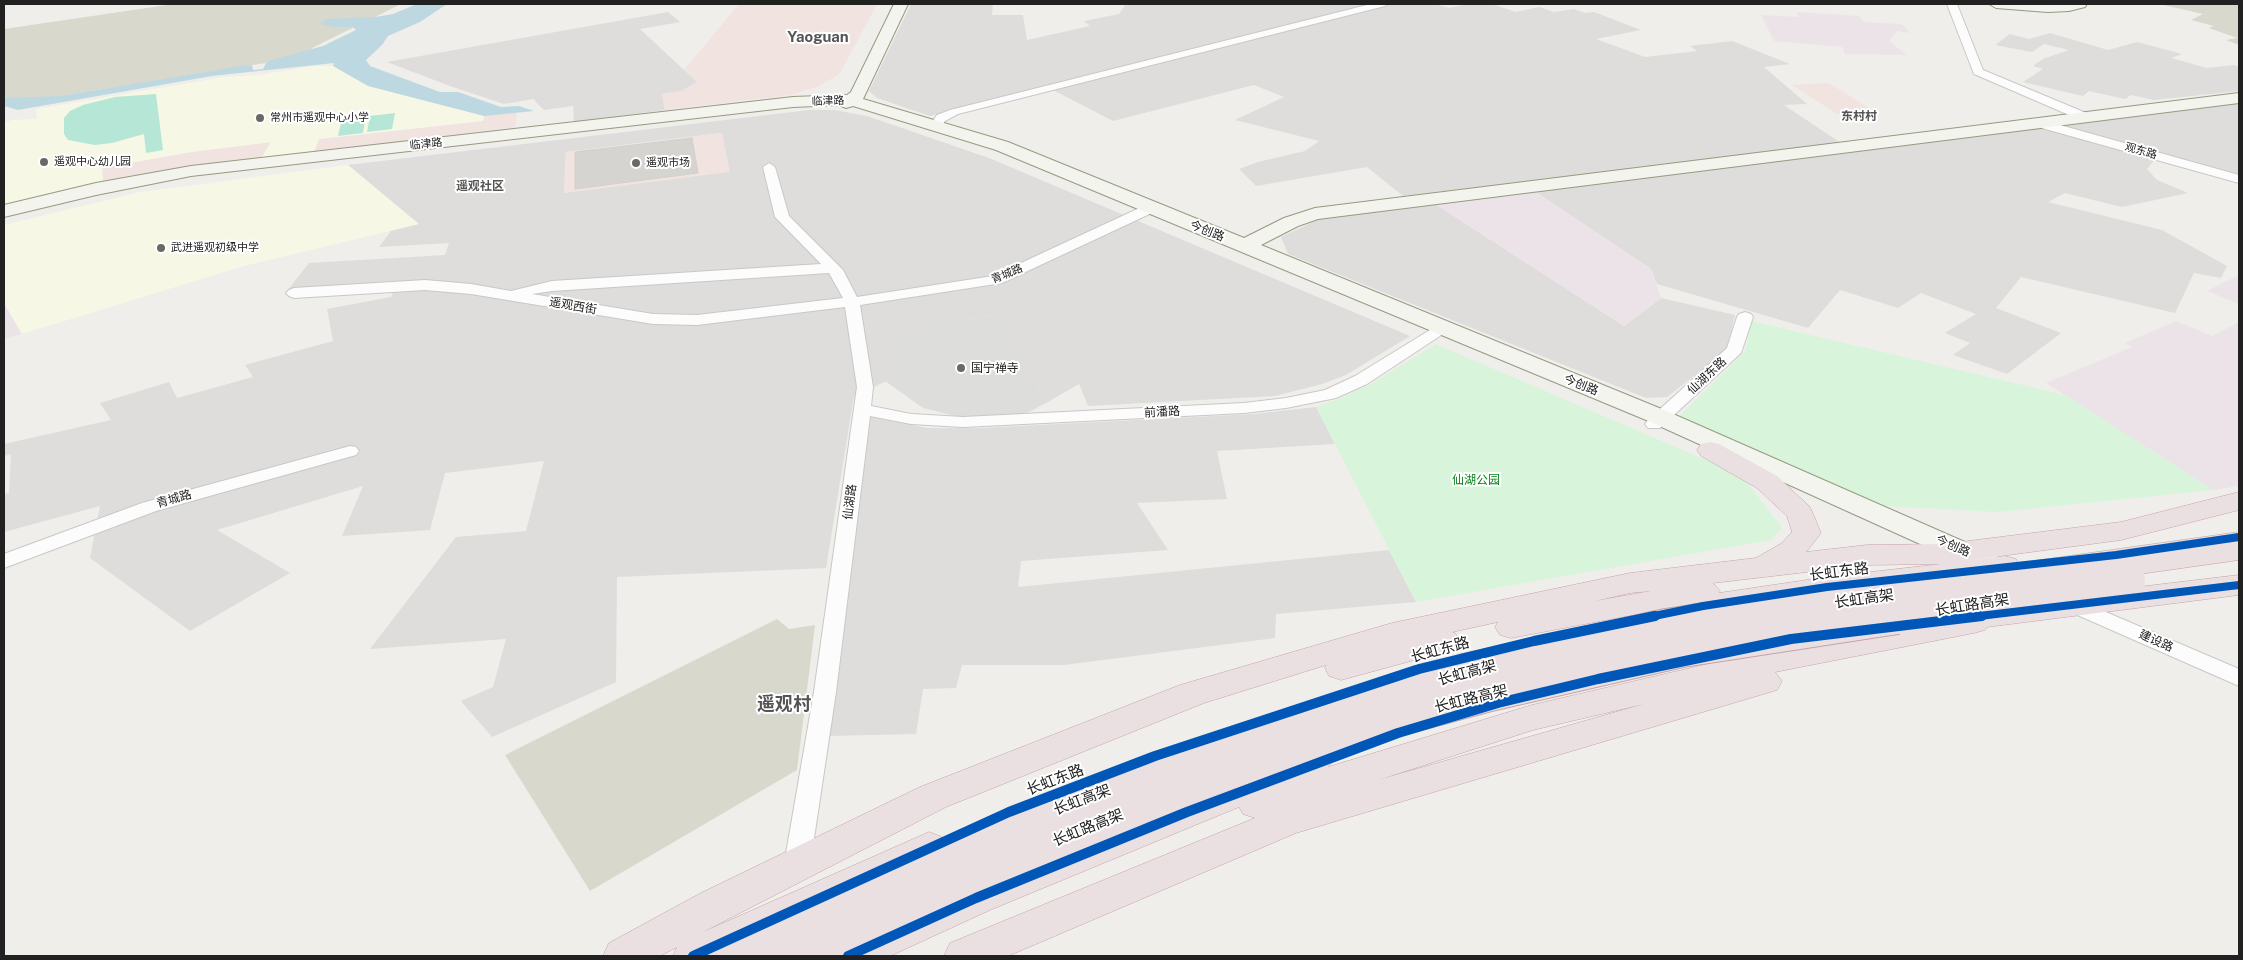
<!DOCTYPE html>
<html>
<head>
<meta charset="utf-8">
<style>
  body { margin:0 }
  #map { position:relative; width:2243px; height:960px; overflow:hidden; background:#efeeea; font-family:"Public Sans",sans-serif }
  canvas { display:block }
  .frame { position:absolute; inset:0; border:5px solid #212121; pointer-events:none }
</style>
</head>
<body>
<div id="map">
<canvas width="2243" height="960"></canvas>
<div class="frame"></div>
</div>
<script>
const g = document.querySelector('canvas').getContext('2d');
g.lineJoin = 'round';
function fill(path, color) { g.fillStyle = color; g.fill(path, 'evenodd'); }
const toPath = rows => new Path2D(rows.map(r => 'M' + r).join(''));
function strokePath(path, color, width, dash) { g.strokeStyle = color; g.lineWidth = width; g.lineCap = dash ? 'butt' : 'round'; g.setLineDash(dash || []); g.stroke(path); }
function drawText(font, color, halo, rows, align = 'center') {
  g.font = font + ' "Public Sans","Noto Sans SC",sans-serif'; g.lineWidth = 4; g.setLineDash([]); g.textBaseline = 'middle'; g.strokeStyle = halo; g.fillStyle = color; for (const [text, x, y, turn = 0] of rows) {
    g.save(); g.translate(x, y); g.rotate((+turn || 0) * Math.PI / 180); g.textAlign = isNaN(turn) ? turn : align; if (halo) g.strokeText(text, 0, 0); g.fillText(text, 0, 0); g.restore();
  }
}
fill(toPath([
  [911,4,993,4,992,15,1023,15,1027,40,1090,26,1084,21,1119,14,1125,5,1123,4,1373,4,930,116,877,98,869,91],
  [1390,4,1435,4,1449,8,1468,4,1492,4,1516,12,1539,7,1554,12,1574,9,1585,13,1594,12,1641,30,1596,39,1645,57,1697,51,1690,46,1732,41,1790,64,1764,67,1807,104,1784,105,1841,143,1403,196,1367,167,1256,186,1239,169,1258,162,1305,151,1319,141,1235,120,1284,97,1254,85,1113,121,1053,90],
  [668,12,680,22,640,29,697,82,682,91,662,94,665,110,574,122,573,106,544,110,533,99,504,104,450,86,387,62],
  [2050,33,2108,50,2137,42,2182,54,2171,58,2207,68,2234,65,2239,67,2239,91,2154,100,2131,95,2125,99,2089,91,2083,96,2023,82,2043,69,2033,66,2043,59,2069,50,2044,44,2032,52,1995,45,2010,34,2029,39],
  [2239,102,2239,177,2055,125],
  [809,110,834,110,867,116,989,158,1410,336,1346,375,1322,384,1275,396,1088,406,1079,384,1048,402,993,315,888,335,913,352,889,363,904,373,854,396,826,568,617,577,616,682,492,737,461,701,493,687,506,639,370,649,456,537,526,531,544,461,445,473,430,530,342,536,363,486,217,530,290,573,190,631,90,558,100,506,4,532,4,494,9,493,11,454,4,456,4,444,111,420,100,403,169,382,177,398,253,377,245,365,333,341,327,309,391,297,398,283,287,291,309,263,445,255,449,243,379,247,391,231,418,224,348,165],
  [721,133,565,193,564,193,566,152],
  [2045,126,2156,158,2147,169,2157,180,2188,193,2122,207,2065,193,2048,202,2162,230,2227,266,2221,278,2194,273,2175,313,2021,277,1996,308,2061,333,2007,374,1953,355,1970,343,1945,333,1976,314,1921,293,1898,308,1840,290,1808,328,1657,284,1651,269,1531,189],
  [1435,204,1624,326,1661,298,1735,315,1727,350,1667,397,1646,398,1288,254,1281,237,1319,219],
  [1316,407,1335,444,1217,451,1227,499,1137,503,1168,550,1021,561,1018,587,1389,550,1416,602,1276,614,1275,638,1064,665,962,665,956,688,923,689,916,734,828,736,870,417,927,428,980,428,1254,414]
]), '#dedddb');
fill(toPath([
  [739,4,877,4,841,71,838,75,817,87,791,95,665,110,662,94,682,91,697,82,684,70],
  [1829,83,1875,112,1837,114,1792,85],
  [517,112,515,127,314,152,319,139,483,121,484,116],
  [722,133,730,172,564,193,566,152],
  [272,142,262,157,187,166,103,181,101,168,191,152]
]), '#f0e3e0');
fill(toPath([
  [1796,12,1859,16,1864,22,1902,24,1910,33,1897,31,1889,41,1907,55,1845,54,1842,47,1774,41,1761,15,1799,17],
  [1536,192,1652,270,1661,298,1624,326,1435,204],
  [2239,275,2239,304,2207,291],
  [4,303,22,334,4,339],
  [2176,321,2212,336,2239,322,2239,486,2213,490,2046,383,2132,347,2125,343]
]), '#ece3e8');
fill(toPath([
  [314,66,333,66,369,86,484,116,483,121,319,139,314,152,262,157,271,142,191,152,102,168,103,181,4,205,4,124,11,120,37,119,36,109,224,77,258,75],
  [348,165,419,224,244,266,22,334,4,303,4,225,140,192]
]), '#f7f7e6');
fill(toPath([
  [993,315,1048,402,1019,417,959,417,923,408,885,381,903,373,888,363,912,352,887,335]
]), '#dddddb');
fill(toPath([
  [174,4,401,4,312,48,309,56,4,105,4,29],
  [2159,4,2239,4,2239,45,2226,40,2237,38,2209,28,2214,26,2191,20,2203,14],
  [777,619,789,629,815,625,797,770,590,891,505,755]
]), '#d8d8cc');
fill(toPath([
  [1751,321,2065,395,2213,490,1997,512,1886,506,1746,451,1677,418,1745,352],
  [1436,344,1720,466,1747,482,1782,528,1771,540,1416,602,1316,407,1346,396,1371,384]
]), '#d8f5db');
fill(toPath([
  [156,94,163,150,146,153,144,134,112,143,95,145,68,140,64,134,64,118,70,111,83,105,115,97],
  [395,113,392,129,367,132,370,116],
  [366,116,363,133,338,136,342,119]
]), '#b6e6d5');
fill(toPath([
  [417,4,447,4,420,22,388,36,382,45,366,60,370,66,440,92,458,92,501,107,519,106,534,111,484,116,368,86,333,66,334,63,212,76,18,110,4,106,4,98,60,96,242,66,252,65,253,70,263,69,266,63,271,60,323,46,356,30,353,27,336,27,320,24,327,19,375,17,393,14]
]), '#bed8e2');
const building = toPath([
  [692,138,698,173,575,189,575,152,692,138]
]);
fill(building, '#d6d4d1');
strokePath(building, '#d2d0cb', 1);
const street = toPath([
  [1371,4,1387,4,1385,6,958,114,945,121,939,129,935,130,929,126,937,115,950,110,1371,4],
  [1947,4,1957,4,1983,70,2091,115,2093,118,2091,121,2083,121,1974,74,1947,4],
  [2042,120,2239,175,2239,183,2038,127,2036,124,2038,121,2042,120],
  [769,163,775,167,789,216,843,270,857,297,993,276,1146,205,1156,205,1158,208,1156,211,1002,283,860,305,873,387,871,406,911,414,963,417,1244,403,1286,398,1325,390,1355,376,1438,325,1450,325,1452,328,1367,384,1336,398,1286,408,1244,413,963,427,911,424,870,416,836,692,810,865,806,873,797,876,788,873,784,865,814,692,857,387,845,307,697,325,653,324,471,294,425,290,294,298,289,296,286,293,289,290,294,288,425,280,471,284,511,291,552,281,821,264,775,217,763,167,769,163],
  [829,273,843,298,697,315,653,314,532,294,552,291,829,273],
  [1745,312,1751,314,1753,317,1741,353,1660,428,1648,428,1645,424,1648,420,1727,348,1737,317,1739,314,1745,312],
  [350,446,356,447,359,451,356,455,156,511,4,568,4,554,142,503,350,446],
  [2073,598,2239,669,2239,686,2066,610,2062,605,2066,600,2073,598]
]);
const secondary = toPath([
  [894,4,908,4,863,99,1008,142,1244,238,1284,218,1315,208,2239,93,2239,103,1318,219,1298,226,1261,245,1664,410,2024,568,2028,575,2024,582,2014,585,2004,582,1646,420,996,150,853,106,846,108,839,105,793,107,191,176,96,195,4,217,4,205,96,183,191,166,793,97,847,95,851,92,894,4],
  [1989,4,2087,4,2085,7,2069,11,2048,12,1996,8,1989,4]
]);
const highway = toPath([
  [1710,442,1719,444,1777,476,1810,507,1821,533,1806,552,1867,545,1944,544,2121,522,2239,492,2239,510,2121,540,1963,561,2005,556,2016,559,2020,566,2016,573,2005,576,1827,597,1710,616,1699,612,1694,605,1696,603,1511,638,1500,635,1495,627,1498,622,1452,632,1455,633,1460,641,1455,649,1341,680,1329,676,1325,668,1326,665,1204,703,946,807,703,932,929,832,942,837,948,848,942,859,734,956,673,956,677,947,660,956,603,956,609,943,701,893,920,787,1180,685,1392,623,1630,573,1756,558,1782,543,1792,532,1787,516,1757,488,1701,456,1697,450,1701,444,1710,442],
  [1941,564,1827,577,1719,593,1720,591,1713,583,1867,565,1941,564],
  [1651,591,1595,601,1630,593,1651,591],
  [2239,575,2239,595,1987,627,1985,630,1974,633,1775,672,1782,681,1777,690,1296,833,1008,956,944,956,950,943,1255,818,1243,814,1239,807,990,910,890,956,828,956,834,943,962,886,1174,802,1313,749,1326,753,1331,763,1328,767,1532,705,1772,649,1939,618,1942,612,1953,609,2239,575],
  [1644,704,1378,780,1533,730,1644,704]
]);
strokePath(street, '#c8c8c6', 2);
strokePath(secondary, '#969a81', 2);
strokePath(highway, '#c4a2a9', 1);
fill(street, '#fdfcfc');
fill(secondary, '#f3f4ed');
fill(highway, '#ebe0e1');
const highwayBridgeFar1 = toPath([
  [1735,617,2239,546],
  [1888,617,2131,580]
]);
const highwayBridge = toPath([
  [737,956,1033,819,1154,772,1465,672,1666,627,1744,616],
  [800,956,1030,852,1171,794,1394,719,1490,693,1682,649,1897,616]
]);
strokePath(highwayBridgeFar1, '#c4a2a9', 29, []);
strokePath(highwayBridge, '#c4a2a9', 38, []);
strokePath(highwayBridgeFar1, '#ebe0e1', 28);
strokePath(highwayBridge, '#ebe0e1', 36);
strokePath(toPath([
  [1649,617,1703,606,1827,587,2116,555,2239,537],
  [1971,617,2239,585]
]), '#0057b8', 8);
strokePath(toPath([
  [693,956,1009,812,1155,756,1419,669,1534,641,1655,616],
  [848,956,976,898,1187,812,1398,733,1498,703,1598,679,1791,639,1982,616]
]), '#0057b8', 10);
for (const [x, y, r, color] of [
  [260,118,5,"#696967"],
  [44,162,5,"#696967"],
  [636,163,5,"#696967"],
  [161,248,5,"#696967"],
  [961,368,5,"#696967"]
]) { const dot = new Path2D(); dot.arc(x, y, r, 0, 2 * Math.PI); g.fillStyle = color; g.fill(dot); strokePath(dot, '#fff', 2); }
drawText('11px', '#212121', '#fff', [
  ["临津路",828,101,-2],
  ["临津路",426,144,-6],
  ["观东路",2141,151,16],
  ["青城路",1007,274,-22]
]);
drawText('11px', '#212121', '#fff', [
  ["常州市遥观中心小学",270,118],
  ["遥观中心幼儿园",54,162],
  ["遥观市场",646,163],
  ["武进遥观初级中学",171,248]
], 'left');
drawText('bold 12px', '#545454', '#fff', [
  ["东村村",1859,116],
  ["遥观社区",480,186]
]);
drawText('12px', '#212121', '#fff', [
  ["今创路",1207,231,22],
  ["遥观西街",573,306,10],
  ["仙湖东路",1707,376,-43],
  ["今创路",1581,385,22],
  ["前潘路",1162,412,-3],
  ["青城路",174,499,-16],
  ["仙湖路",850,502,-83],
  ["今创路",1953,546,24],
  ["建设路",2156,641,24]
]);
drawText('12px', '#212121', '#fff', [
  ["国宁禅寺",971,368]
], 'left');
drawText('12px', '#0c821d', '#fff', [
  ["仙湖公园",1476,480]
]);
drawText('bold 15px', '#545454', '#fff', [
  ["Yaoguan",818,37]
]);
drawText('15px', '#212121', '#fff', [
  ["长虹东路",1839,572,-7],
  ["长虹高架",1864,599,-8],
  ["长虹路高架",1972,605,-9],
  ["长虹东路",1440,650,-15],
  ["长虹高架",1467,673,-15],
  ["长虹路高架",1471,699,-14],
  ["长虹东路",1055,780,-21],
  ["长虹高架",1082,800,-21],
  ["长虹路高架",1088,828,-22]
]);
drawText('bold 18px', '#545454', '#fff', [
  ["遥观村",784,704]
]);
</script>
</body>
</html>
